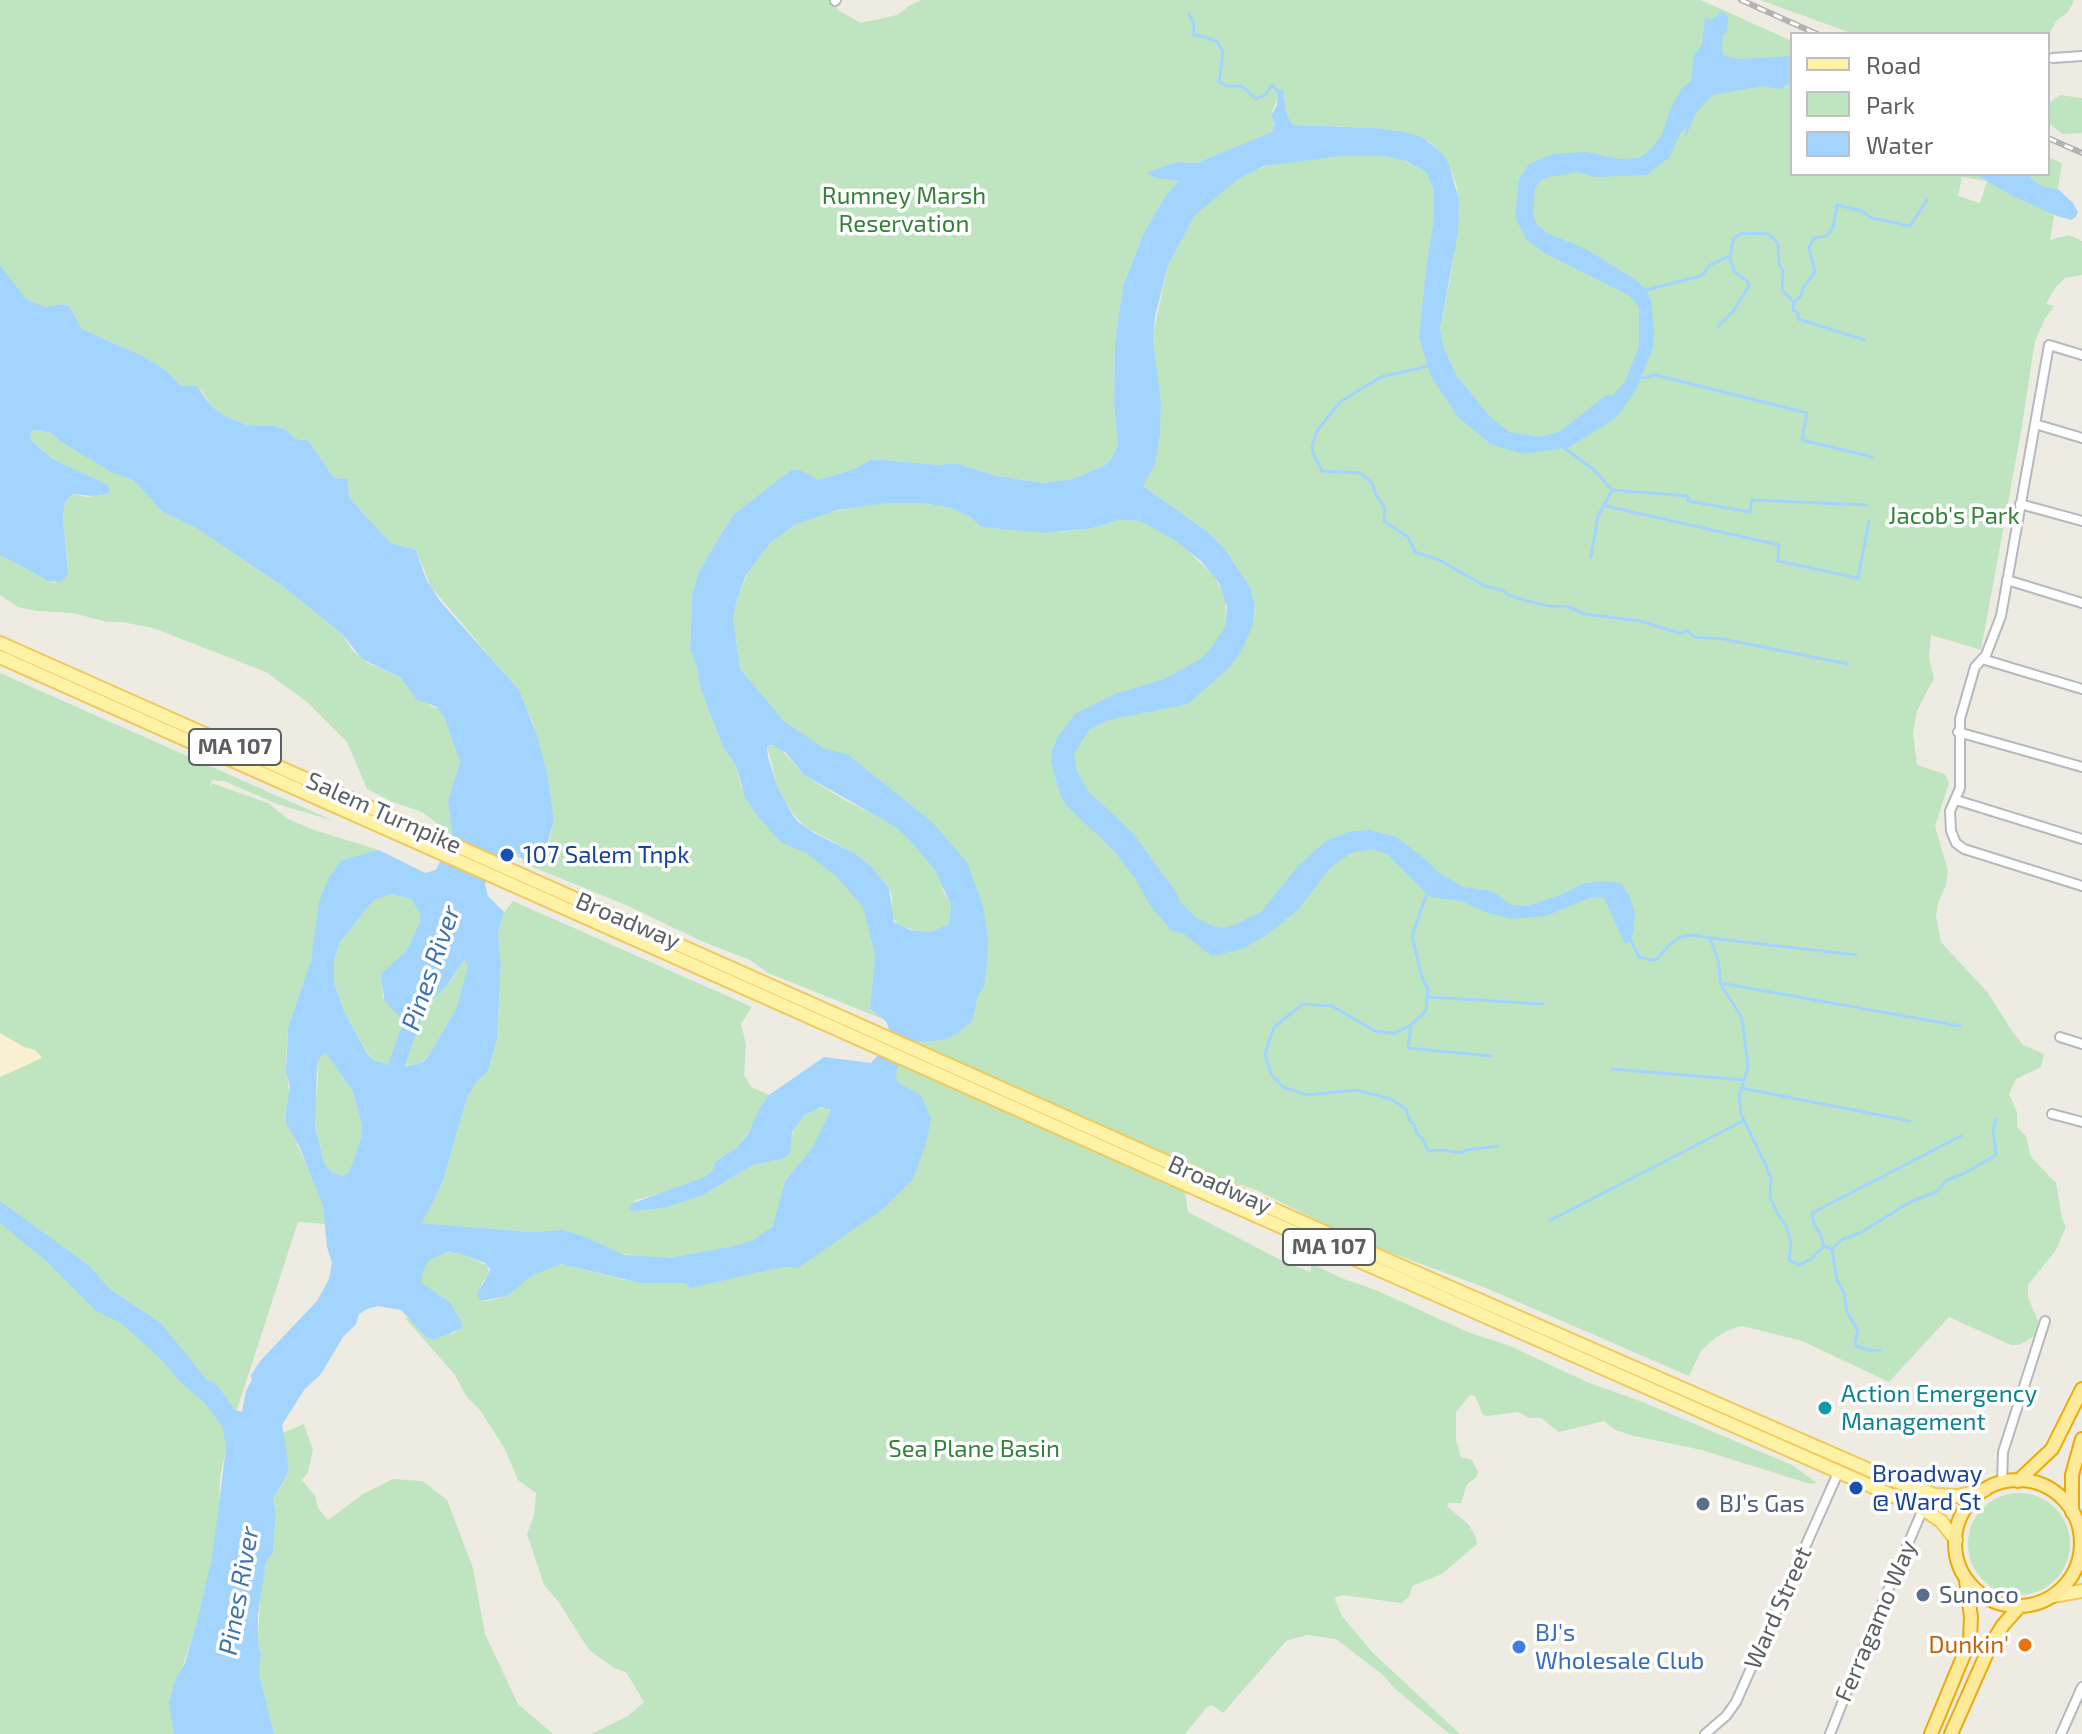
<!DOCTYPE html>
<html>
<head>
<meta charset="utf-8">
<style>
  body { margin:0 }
  #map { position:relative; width:2082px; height:1734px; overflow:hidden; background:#eeebe3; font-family:"Exo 2",sans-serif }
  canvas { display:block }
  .legend { position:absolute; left:1790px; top:32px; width:260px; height:144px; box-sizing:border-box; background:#fff; border:2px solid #bdbfc1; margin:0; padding:10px 14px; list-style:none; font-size:24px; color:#5b5e63 }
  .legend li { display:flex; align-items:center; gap:16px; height:40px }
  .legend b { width:40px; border:2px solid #bdbfc1 }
</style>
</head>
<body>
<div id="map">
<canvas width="2082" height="1734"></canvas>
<ul class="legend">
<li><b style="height:10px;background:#fef2a7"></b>Road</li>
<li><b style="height:22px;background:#bfe5c0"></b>Park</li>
<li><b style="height:22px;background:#a2d4fe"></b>Water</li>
</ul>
</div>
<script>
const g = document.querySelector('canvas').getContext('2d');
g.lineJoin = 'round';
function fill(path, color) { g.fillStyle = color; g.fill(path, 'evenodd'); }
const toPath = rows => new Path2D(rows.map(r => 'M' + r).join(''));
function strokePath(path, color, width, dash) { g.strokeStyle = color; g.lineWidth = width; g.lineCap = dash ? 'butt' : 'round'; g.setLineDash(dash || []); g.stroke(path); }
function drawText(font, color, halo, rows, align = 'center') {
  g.font = font + ' "Exo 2",sans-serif'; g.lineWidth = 7; g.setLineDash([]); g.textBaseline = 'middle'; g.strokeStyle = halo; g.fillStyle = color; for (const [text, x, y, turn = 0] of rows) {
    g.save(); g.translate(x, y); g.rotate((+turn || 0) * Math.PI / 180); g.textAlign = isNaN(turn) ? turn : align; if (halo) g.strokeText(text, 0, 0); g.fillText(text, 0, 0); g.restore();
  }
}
fill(toPath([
  [0,0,833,0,838,10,861,23,897,15,909,6,922,0,1701,0,1792,41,1792,174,1975,174,1986,181,1962,177,1958,196,1980,203,1989,174,2048,174,2048,157,2062,163,2050,240,2069,235,2082,241,2082,275,2065,278,2055,288,2046,304,2054,306,2045,319,2035,341,2021,432,1981,650,1931,635,1929,658,1934,678,1917,711,1913,733,1917,765,1945,774,1949,783,1935,826,1948,871,1946,885,1938,903,1936,916,1941,942,1988,993,2012,1031,2023,1045,2044,1054,2041,1067,2016,1079,2009,1094,2017,1112,2017,1127,2026,1136,2031,1157,2056,1183,2062,1218,2066,1227,2056,1250,2028,1285,2028,1297,2038,1321,2039,1333,2019,1345,2011,1345,1949,1317,1889,1382,1802,1341,1742,1326,1731,1329,1715,1338,1701,1351,1689,1376,1486,1288,1362,1242,1254,1189,1128,1151,1133,1157,1184,1185,1188,1212,1283,1261,1310,1272,1312,1264,1344,1279,1376,1290,1470,1333,1510,1346,1589,1383,1640,1401,1792,1465,1817,1483,1810,1484,1702,1450,1634,1436,1615,1430,1604,1421,1559,1432,1541,1418,1529,1418,1518,1412,1487,1416,1483,1415,1475,1396,1470,1395,1456,1412,1456,1440,1461,1457,1472,1460,1478,1472,1476,1478,1467,1484,1461,1503,1449,1503,1447,1506,1469,1525,1476,1537,1477,1544,1442,1574,1412,1586,1409,1597,1401,1603,1343,1595,1336,1597,1335,1600,1342,1616,1372,1652,1460,1734,1450,1734,1441,1727,1393,1687,1383,1675,1336,1639,1307,1635,1286,1641,1223,1713,1212,1705,1207,1707,1185,1734,591,1734,628,1716,644,1702,626,1672,614,1668,589,1650,558,1601,544,1585,527,1534,534,1515,536,1493,518,1480,505,1449,480,1410,466,1396,455,1375,404,1317,451,1334,461,1329,463,1325,451,1303,422,1284,422,1275,428,1260,443,1252,461,1254,487,1265,489,1273,481,1285,481,1301,488,1301,507,1296,514,1290,515,1264,541,1270,561,1264,625,1280,734,1246,682,1257,650,1259,614,1252,583,1236,563,1230,531,1232,420,1223,429,1211,443,1181,467,1098,478,1080,488,1072,497,1039,501,963,498,933,504,912,513,901,752,1007,741,1024,746,1044,744,1075,751,1087,769,1095,760,1107,750,1130,738,1146,715,1162,714,1170,705,1178,687,1186,636,1200,630,1210,636,1211,668,1207,703,1195,753,1165,783,1159,795,1127,800,1119,808,1112,825,1107,831,1111,826,1123,812,1148,785,1181,775,1223,763,1234,794,1222,902,1025,953,1008,957,897,941,887,951,905,950,916,949,924,939,929,931,932,917,931,898,925,892,916,892,896,889,888,872,867,856,854,805,827,792,813,778,788,767,746,778,746,804,775,845,800,888,822,817,744,778,716,740,669,733,618,737,600,750,567,770,543,795,525,830,512,878,503,922,503,951,508,970,517,981,527,1019,530,1061,532,1093,528,1119,520,1140,521,1152,525,1182,545,1214,576,1226,600,1225,627,1254,619,1255,605,1250,587,1225,549,1207,531,1143,486,1159,444,1161,404,1158,395,1153,334,1168,265,1198,208,1246,173,1276,163,1342,156,1384,156,1401,159,1426,172,1434,191,1434,224,1427,261,1425,288,1445,395,1479,404,1456,374,1444,348,1440,329,1452,269,1459,208,1457,187,1449,164,1442,153,1428,141,1411,134,1375,128,1293,125,1287,115,1284,93,1277,99,1272,112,1275,127,1272,132,1196,163,1177,162,1178,184,1167,194,1145,230,1123,286,1115,342,1114,404,1118,444,1112,458,1105,465,1073,479,1043,483,997,476,955,463,940,465,872,459,852,470,818,480,788,472,771,487,732,516,699,571,692,596,690,648,696,665,701,690,723,747,736,766,741,788,863,896,876,945,870,1010,890,1022,768,973,750,960,701,941,626,905,523,863,523,859,514,855,516,854,526,857,549,841,554,820,548,777,533,723,518,690,431,587,416,550,391,543,352,501,349,495,349,484,340,478,334,478,308,440,296,439,285,429,276,426,247,425,225,416,211,406,203,392,194,386,181,386,168,372,145,357,82,329,69,306,62,304,45,307,26,299,19,293,0,265],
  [1760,0,2073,0,2074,2,2067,13,2057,20,2048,36,2048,34,1854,34],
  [2060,95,2082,98,2082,133,2063,134,2048,123,2049,103],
  [33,430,51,433,61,442,118,475,133,479,164,513,195,527,285,588,343,635,352,650,366,662,401,678,432,707,440,708,452,715,459,726,461,758,448,801,452,835,422,812,393,802,367,789,347,742,307,702,266,672,153,628,122,622,107,622,73,613,38,611,18,607,0,595,0,555,42,578,54,583,66,579,68,571,63,518,65,502,73,494,87,497,101,495,108,485,51,458,32,441,30,434],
  [0,673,334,821,277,804,224,781,212,780,210,787,213,783,217,785,268,803,288,819,314,830,379,850,358,857,321,899,311,960,288,1028,286,1059,293,1135,318,1191,323,1206,325,1224,298,1222,229,1434,220,1478,219,1510,208,1591,181,1671,179,1734,0,1734],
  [391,894,411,899,420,914,420,922,406,951,383,973,381,980,383,997,400,1017,406,1021,430,1002,451,980,464,960,469,966,457,1007,431,1052,422,1062,400,1067,375,1061,368,1054,344,1011,334,982,334,959,340,942,373,901],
  [326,1053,353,1092,362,1126,361,1137,354,1163,348,1173,343,1176,331,1172,324,1163,314,1118,318,1078,317,1064,321,1056],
  [304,1424,313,1450,308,1472,302,1480,315,1496,318,1508,328,1520,363,1494,393,1479,423,1481,447,1500,473,1568,485,1634,518,1704,553,1734,274,1734,259,1674,261,1655,258,1643,260,1595,266,1562,273,1553,276,1511,273,1498,285,1481,289,1467,282,1433],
  '1968 1544a51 51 0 1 1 102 0a51 51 0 1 1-102 0Z'
]), '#bfe5c0');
fill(toPath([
  [0,1033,24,1047,35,1050,42,1058,0,1077]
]), '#faf1d1');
fill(toPath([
  [1722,11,1728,17,1727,32,1723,35,1722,48,1724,56,1741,59,1792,56,1792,82,1780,89,1762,86,1713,95,1696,113,1685,138,1686,128,1682,130,1669,158,1646,175,1596,177,1577,172,1549,177,1541,180,1535,188,1533,214,1537,225,1549,234,1586,249,1636,280,1646,290,1651,300,1654,331,1653,348,1636,390,1617,417,1570,447,1524,454,1492,445,1459,418,1431,377,1419,337,1427,261,1434,220,1434,191,1426,172,1406,161,1384,156,1342,156,1264,166,1238,179,1195,215,1168,265,1155,317,1153,338,1161,404,1160,435,1155,464,1143,486,1207,531,1225,549,1250,587,1255,605,1253,624,1242,650,1231,666,1188,704,1108,720,1089,730,1074,754,1077,772,1088,791,1133,833,1176,892,1180,902,1196,918,1212,926,1223,928,1232,926,1262,911,1298,866,1325,842,1348,832,1370,830,1397,837,1425,859,1439,873,1464,887,1492,891,1511,905,1527,906,1540,902,1563,894,1581,884,1600,881,1621,883,1630,897,1635,914,1633,934,1629,942,1625,944,1604,898,1592,897,1546,916,1512,919,1485,912,1461,901,1430,897,1387,854,1371,849,1351,853,1330,868,1299,909,1265,936,1242,949,1212,956,1184,934,1172,931,1149,904,1136,880,1115,852,1066,805,1060,794,1051,762,1052,751,1059,735,1075,714,1115,694,1164,679,1201,659,1211,648,1225,627,1227,606,1219,583,1201,561,1173,539,1140,521,1119,520,1093,528,1046,533,981,527,970,517,951,508,922,503,886,503,837,510,795,525,770,543,746,575,737,600,733,618,740,669,783,720,825,749,847,754,932,822,967,862,983,906,988,938,987,963,984,987,978,995,972,1021,958,1033,944,1040,911,1042,904,1049,896,1072,897,1082,921,1095,931,1119,926,1144,913,1179,883,1209,798,1268,785,1267,760,1272,690,1288,686,1283,640,1283,561,1264,533,1275,507,1296,481,1301,477,1294,489,1273,490,1269,485,1263,461,1254,447,1252,429,1260,422,1275,422,1283,451,1303,463,1325,461,1329,435,1339,427,1338,401,1310,378,1306,367,1309,359,1314,356,1324,343,1337,321,1374,304,1390,282,1425,289,1467,285,1480,273,1498,276,1511,273,1553,266,1562,258,1614,258,1643,261,1655,259,1674,274,1734,174,1734,169,1703,175,1680,185,1663,198,1618,212,1558,226,1448,223,1428,205,1403,179,1381,162,1360,121,1323,96,1311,45,1260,0,1223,0,1201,88,1265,111,1290,161,1323,206,1379,217,1385,235,1410,242,1412,246,1391,252,1380,251,1375,261,1360,317,1301,329,1279,332,1263,327,1247,323,1206,300,1148,286,1123,286,1111,290,1087,286,1072,288,1028,311,960,319,902,328,879,342,860,379,850,425,873,436,870,452,835,448,801,461,758,459,726,452,715,440,708,417,700,401,678,362,659,343,635,285,588,195,527,164,513,133,480,113,473,61,442,51,433,33,430,30,434,32,441,51,458,108,485,110,491,108,494,93,496,73,494,65,502,63,518,68,572,66,579,59,582,48,581,0,555,0,265,26,299,45,307,62,304,69,306,82,329,145,357,168,372,181,386,197,386,211,406,225,416,247,425,275,426,285,429,296,439,308,440,334,478,348,479,349,495,352,501,391,543,416,550,426,579,440,601,519,690,537,735,548,777,554,820,547,845,523,860,519,854,508,853,488,874,485,884,488,896,504,912,498,933,501,963,497,1039,488,1072,478,1080,467,1098,443,1181,429,1211,421,1223,531,1232,563,1230,583,1236,624,1255,671,1258,739,1245,755,1239,773,1226,785,1181,812,1148,831,1110,822,1107,804,1115,792,1132,790,1153,783,1159,753,1165,703,1195,668,1207,636,1211,629,1210,633,1203,705,1177,713,1170,715,1162,737,1147,748,1134,760,1107,769,1095,824,1057,871,1063,880,1053,890,1032,886,1021,870,1009,875,955,863,907,836,876,808,854,782,843,758,817,745,797,736,766,723,747,701,690,696,665,690,649,692,596,699,571,732,516,791,470,800,470,818,480,852,470,872,459,940,465,955,463,997,476,1043,483,1073,479,1105,465,1112,458,1118,444,1114,404,1115,342,1123,286,1145,230,1167,194,1179,181,1156,178,1146,173,1177,162,1196,163,1272,132,1275,123,1271,116,1277,105,1278,89,1283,90,1287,115,1293,125,1375,128,1405,132,1422,137,1442,153,1449,164,1459,200,1458,233,1440,329,1444,348,1456,374,1489,416,1509,432,1540,437,1577,427,1590,419,1625,382,1639,346,1639,307,1628,295,1544,253,1526,239,1515,217,1519,179,1529,164,1553,154,1586,152,1620,159,1638,158,1648,152,1662,135,1669,112,1681,89,1691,81,1694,56,1702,44,1705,18,1712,20],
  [772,745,786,753,804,775,894,826,908,838,935,870,951,905,949,924,931,932,910,930,894,922,889,888,872,867,856,854,814,833,798,822,792,814,778,788,768,757,767,746],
  [391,894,411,899,420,914,420,922,406,951,382,973,381,980,385,1002,400,1017,405,1021,430,1002,447,985,464,960,468,966,457,1007,431,1052,423,1062,403,1067,375,1061,368,1055,344,1011,334,982,334,959,340,942,373,901],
  [326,1053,353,1092,362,1126,361,1137,353,1163,348,1173,343,1176,331,1172,324,1163,315,1124,317,1064,321,1056],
  [1974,174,2030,174,2031,179,2044,187,2059,190,2073,203,2078,212,2077,215,2072,220,2057,216,2013,196]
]), '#a2d4fe');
strokePath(toPath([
  [1189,14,1194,24,1193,34,1217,41,1223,52,1219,82,1227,86,1242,86,1256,99,1265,95,1272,85,1279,93],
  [1645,293,1646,290,1701,276,1710,265,1730,256,1734,238,1742,233,1769,234,1778,244,1779,264,1783,271,1782,290,1794,302,1801,296,1803,288,1815,272,1809,248,1814,238,1826,236,1833,228,1837,205,1862,211,1872,218,1910,226,1927,200],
  [1794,302,1793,310,1798,313,1798,319,1865,340],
  [1718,327,1734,310,1749,286,1748,282,1734,271,1730,258],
  [1428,363,1428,366,1381,377,1340,402,1317,431,1312,445,1313,453,1322,471,1360,473,1372,483,1376,495,1385,508,1384,521,1408,537,1415,552,1439,560,1485,586,1502,590,1508,595,1524,600,1549,606,1568,607,1585,614,1640,621,1679,633,1688,631,1694,637,1723,639,1848,664],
  [1642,378,1655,375,1807,413,1802,440,1872,457],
  [1563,447,1593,469,1612,490,1598,516,1591,557],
  [1612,490,1688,496,1688,501,1750,512,1752,500,1867,505],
  [1606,506,1779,545,1778,561,1858,578,1869,521],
  [1427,893,1412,936,1422,977,1428,989,1426,1010,1423,1014,1411,1025,1396,1033,1389,1033,1375,1031,1332,1006,1303,1004,1274,1027,1265,1054,1271,1074,1283,1087,1308,1095,1356,1090,1391,1099,1406,1109,1410,1121,1414,1124,1417,1134,1423,1139,1428,1151,1443,1150,1462,1153,1466,1150,1498,1146],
  [1629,937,1639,957,1650,960,1657,959,1670,944,1681,937,1693,935,1710,938,1718,960,1721,985,1741,1016,1743,1026,1748,1067,1739,1097,1741,1114,1767,1168,1771,1179,1770,1197,1777,1213,1786,1225,1791,1243,1789,1260,1799,1265,1811,1259,1824,1246],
  [1710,938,1856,955],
  [1720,983,1960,1026],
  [1429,997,1543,1004],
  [1411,1025,1408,1048,1491,1056],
  [1612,1069,1744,1080],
  [1741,1088,1910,1121],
  [1549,1221,1743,1121],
  [1833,1248,1843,1239,1860,1233,1912,1201,1936,1192,1947,1180,1965,1173,1996,1155,1993,1129,1997,1119],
  [1880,1350,1873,1351,1856,1346,1855,1341,1858,1331,1847,1312,1844,1293,1837,1280,1832,1249,1824,1246,1820,1233,1814,1224,1812,1213,1961,1136]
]), '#a2d4fe', 3);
strokePath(toPath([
  [1568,435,1609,403],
  [442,700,452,714,466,755],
  [393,1086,394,1073,420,997]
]), '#a2d4fe', 16);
const minor = toPath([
  [835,1,836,0],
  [2053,58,2082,56],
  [2082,355,2049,345,2001,616,1986,655,1975,667,1960,719,1960,788,1950,811,1951,831,1956,843,1964,849,2082,886],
  [2035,424,2082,438],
  [2020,504,2082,521],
  [2007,580,2082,603],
  [1982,659,2082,689],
  [1958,732,2082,767],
  [1956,800,2082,839],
  [2060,1037,2082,1044],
  [2052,1114,2082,1122],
  [2002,1483,2003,1452,2045,1321],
  [1705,1734,1726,1716,1736,1702,1838,1473],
  [1830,1734,1870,1632,1923,1509],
  [2061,1734,2082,1687]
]);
const primary = toPath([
  [0,643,1401,1266,1890,1479,1935,1495,1957,1496,1985,1490],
  [0,657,1266,1220,1923,1509,1941,1521,1956,1540],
  [2080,1532,2082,1537],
  [2053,1596,2082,1591]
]);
const trunk = toPath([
  '1955 1543a63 63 0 1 1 126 0a63 63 0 1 1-126 0Z',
  [2018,1481,2052,1449,2082,1389],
  [2072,1512,2072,1475,2082,1439],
  [1931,1734,1970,1640,1971,1617,1966,1581],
  [1951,1734,1990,1646,2003,1625,2020,1606]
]);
strokePath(minor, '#b5b8bd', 12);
strokePath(primary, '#f0c95a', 16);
strokePath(trunk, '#edaa03', 16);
strokePath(minor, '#fff', 8);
strokePath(primary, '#fef2a7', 12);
strokePath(trunk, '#fdea9a', 12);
const rail = toPath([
  [1741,0,1817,34],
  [2048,138,2082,153]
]);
strokePath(rail, '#b2b2b3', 6);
strokePath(rail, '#fff', 3, [9]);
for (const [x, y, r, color] of [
  [507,855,8,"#1a4fb4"],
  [1825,1408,8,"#0f9aa8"],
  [1856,1488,8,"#1a4fb4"],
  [1703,1504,8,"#5c6f8a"],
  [1923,1595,8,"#5c6f8a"],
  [2025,1645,8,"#e8710a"],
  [1519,1647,8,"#3f7fe0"]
]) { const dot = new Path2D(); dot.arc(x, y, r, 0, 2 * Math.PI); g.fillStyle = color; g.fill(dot); strokePath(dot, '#fff', 3); }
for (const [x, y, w] of [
  [235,747,92],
  [1329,1247,92]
]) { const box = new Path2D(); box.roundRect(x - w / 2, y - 18, w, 36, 6); g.fillStyle = '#fff'; g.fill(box); strokePath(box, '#5b5e63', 2); }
drawText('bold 22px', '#5b5e63', null, [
  ["MA 107",235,747],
  ["MA 107",1329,1247]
]);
drawText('24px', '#34813a', '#fff', [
  ["Rumney Marsh",904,196],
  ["Reservation",904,224],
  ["Jacob's Park",1954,516],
  ["Sea Plane Basin",974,1449]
]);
drawText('24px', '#5b5e63', '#fff', [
  ["Salem Turnpike",384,813,24],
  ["Broadway",628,921,23],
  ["Broadway",1220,1185,24],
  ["Ward Street",1778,1608,-66],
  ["Ferragamo Way",1876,1621,-67]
]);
drawText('24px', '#164399', '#fff', [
  ["107 Salem Tnpk",523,855],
  ["Broadway",1872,1474],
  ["@ Ward St",1872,1502]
], 'left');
drawText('24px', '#0d838f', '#fff', [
  ["Action Emergency",1841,1394],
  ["Management",1841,1422]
], 'left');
drawText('24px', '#4e5e75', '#fff', [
  ["BJ’s Gas",1719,1504],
  ["Sunoco",1939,1595]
], 'left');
drawText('24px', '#366cbe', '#fff', [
  ["BJ's",1535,1633],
  ["Wholesale Club",1535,1661]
], 'left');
drawText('24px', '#c56008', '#fff', [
  ["Dunkin'",2009,1645]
], 'right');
drawText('italic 26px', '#4074af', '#fff', [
  ["Pines River",431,968,-71],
  ["Pines River",239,1591,-80]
]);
</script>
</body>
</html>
